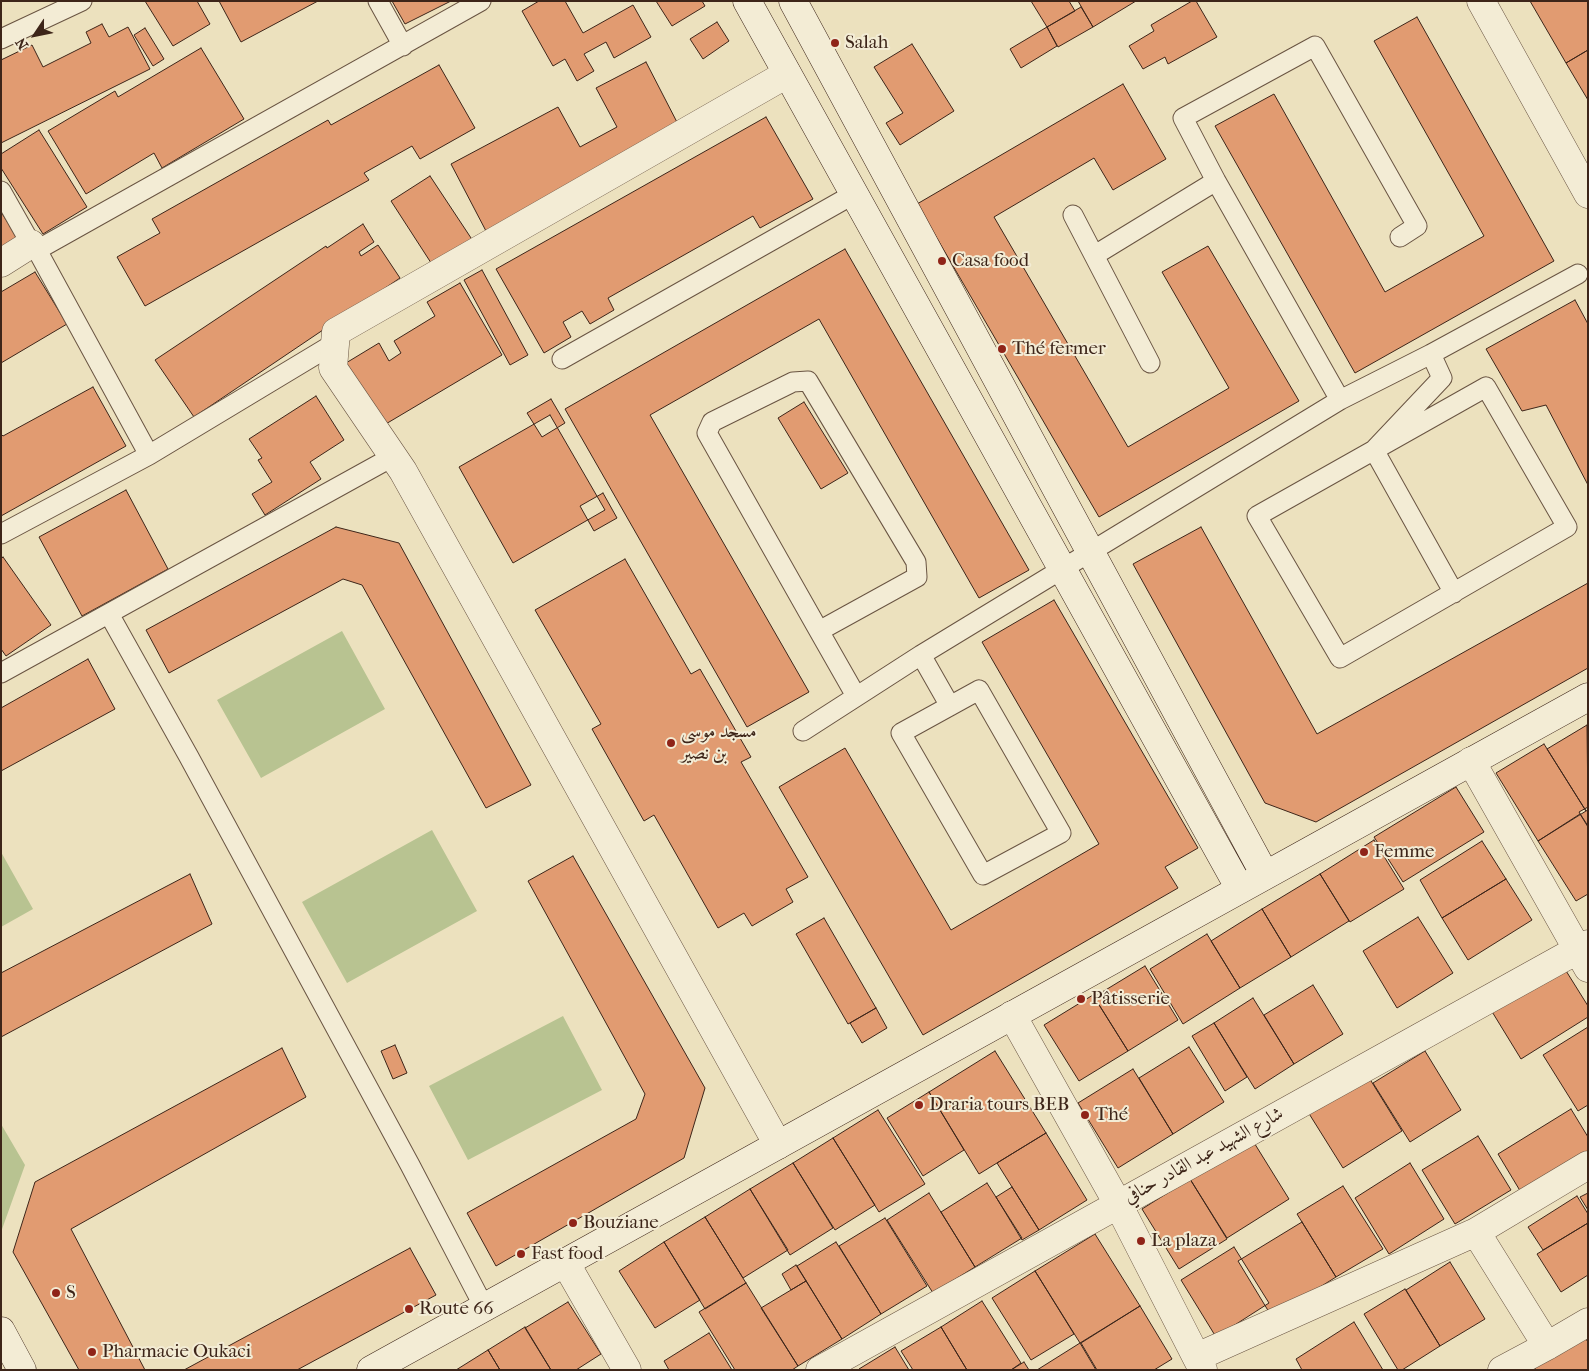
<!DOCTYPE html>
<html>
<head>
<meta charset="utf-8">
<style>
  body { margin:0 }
  #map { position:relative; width:1589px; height:1371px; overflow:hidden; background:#ece1be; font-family:"IM FELL French Canon",serif }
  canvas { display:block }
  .frame { position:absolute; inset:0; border:2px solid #3d2519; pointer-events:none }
  .north { position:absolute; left:10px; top:10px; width:50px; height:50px; -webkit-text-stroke:4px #f3ecd5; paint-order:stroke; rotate:236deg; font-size:14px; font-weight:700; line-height:20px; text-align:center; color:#3d2519 }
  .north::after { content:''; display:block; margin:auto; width:18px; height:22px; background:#3d2519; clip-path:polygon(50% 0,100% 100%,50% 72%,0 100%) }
</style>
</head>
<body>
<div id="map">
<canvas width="1589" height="1371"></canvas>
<div class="frame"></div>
<div class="north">N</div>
</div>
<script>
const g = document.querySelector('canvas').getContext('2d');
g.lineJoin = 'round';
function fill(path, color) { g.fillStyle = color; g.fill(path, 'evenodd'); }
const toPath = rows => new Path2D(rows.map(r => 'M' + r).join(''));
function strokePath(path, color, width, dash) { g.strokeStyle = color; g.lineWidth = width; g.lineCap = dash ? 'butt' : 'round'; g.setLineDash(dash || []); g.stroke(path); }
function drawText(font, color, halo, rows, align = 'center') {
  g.font = font + ' "IM FELL French Canon",Amiri,serif'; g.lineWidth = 4; g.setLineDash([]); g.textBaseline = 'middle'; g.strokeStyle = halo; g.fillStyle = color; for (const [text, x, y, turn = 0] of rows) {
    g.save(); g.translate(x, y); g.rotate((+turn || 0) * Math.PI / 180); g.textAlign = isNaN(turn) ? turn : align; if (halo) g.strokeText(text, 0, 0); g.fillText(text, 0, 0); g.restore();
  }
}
fill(toPath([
  [342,631,385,709,261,778,217,700],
  [432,830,477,911,347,983,302,902],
  [1,852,33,909,1,927],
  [563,1016,602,1090,468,1160,429,1086],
  [1,1124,25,1165,1,1232]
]), '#b8c391');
const building = toPath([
  [145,1,197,1,210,24,173,46,145,1],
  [219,1,318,1,241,42,219,1],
  [392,1,451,1,405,24,392,1],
  [539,1,565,1,583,33,633,5,651,37,614,58,606,42,584,54,594,71,577,81,565,59,553,66,522,11,539,1],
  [656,1,702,1,705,6,672,26,656,1],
  [1031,1,1069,1,1075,11,1047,27,1031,1],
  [1078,1,1136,1,1093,27,1078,1],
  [1192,1,1196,1,1217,37,1168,64,1165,57,1143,69,1129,46,1154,31,1151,25,1192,1],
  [1530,1,1588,1,1588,50,1566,63,1530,1],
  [1081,7,1093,27,1058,47,1047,27,1081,7],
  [1417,17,1554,261,1355,373,1215,126,1274,94,1385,292,1484,236,1374,41,1417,17],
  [717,22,729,41,703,59,690,39,717,22],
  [102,24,109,37,128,27,150,69,1,143,1,60,32,45,43,67,91,43,86,32,102,24],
  [1047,27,1057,46,1021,68,1010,49,1047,27],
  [145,28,164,59,153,66,134,35,145,28],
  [912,44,954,111,900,145,886,123,903,113,874,67,912,44],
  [201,48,244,119,162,168,154,153,86,194,48,131,115,91,118,97,201,48],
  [1588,50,1588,100,1566,63,1588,50],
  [646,62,680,128,486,231,451,164,558,107,580,147,617,127,596,88,646,62],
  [439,65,475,128,420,159,412,146,364,173,369,180,145,306,117,257,160,233,152,219,328,120,331,125,439,65],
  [1123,84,1166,159,1113,190,1094,158,994,217,1128,447,1229,388,1162,272,1208,246,1299,401,1099,517,917,204,1123,84],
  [766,117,813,199,760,228,753,216,608,298,614,310,590,324,582,311,563,322,571,337,544,353,496,269,766,117],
  [39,130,87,207,43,234,1,168,1,154,39,130],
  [430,176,475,244,435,269,391,201,430,176],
  [1,212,18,238,1,248,1,212],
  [363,224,374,242,359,252,361,256,378,245,400,278,194,417,155,360,326,246,327,248,363,224],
  [845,249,1029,570,979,598,819,319,650,415,809,692,747,727,565,409,845,249],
  [482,270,528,355,510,365,464,280,482,270],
  [35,272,67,324,1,363,1,292,35,272],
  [460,283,502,355,379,428,341,366,379,343,389,361,401,353,394,341,435,316,427,302,460,283],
  [1575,300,1588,324,1588,485,1546,405,1522,411,1486,349,1575,300],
  [93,387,126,446,1,516,1,434,3,436,93,387],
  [316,396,344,440,310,462,321,479,265,515,252,494,272,482,258,460,262,458,249,439,316,396],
  [551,399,565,423,542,437,527,413,551,399],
  [804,402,848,473,821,489,778,418,804,402],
  [550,415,605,510,513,563,459,467,550,415],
  [126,490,168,569,82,616,39,537,126,490],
  [603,493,617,518,594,531,580,506,603,493],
  [336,527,399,543,531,785,486,808,362,585,343,579,169,673,146,630,336,527],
  [1201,527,1317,734,1588,583,1588,668,1316,822,1265,803,1133,564,1201,527],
  [3,557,51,625,6,656,1,649,1,559,3,557],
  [625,559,691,674,700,669,751,757,741,762,808,877,786,889,793,902,752,926,744,913,718,928,654,815,644,821,592,729,601,724,535,610,625,559],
  [1054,600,1198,848,1165,867,1178,888,923,1035,779,787,845,748,951,930,1099,844,982,642,1054,600],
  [88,659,115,709,1,771,1,708,88,659],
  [1587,725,1588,810,1586,811,1547,749,1587,725],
  [1544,744,1586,811,1538,841,1496,773,1544,744],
  [1456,787,1484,832,1403,882,1374,837,1456,787],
  [1588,807,1588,826,1579,812,1588,807],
  [1580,814,1588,827,1588,894,1576,901,1538,841,1580,814],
  [1374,840,1404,889,1350,922,1320,874,1374,840],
  [1482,841,1506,879,1442,918,1420,880,1482,841],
  [573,856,705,1088,684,1158,496,1266,467,1213,636,1119,645,1094,528,881,573,856],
  [190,874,212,924,1,1037,1,973,190,874],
  [1320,874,1349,921,1291,957,1262,909,1320,874],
  [1506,879,1532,920,1468,960,1442,918,1506,879],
  [1262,909,1291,957,1240,988,1211,941,1262,909],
  [1418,917,1453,973,1397,1008,1363,951,1418,917],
  [824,918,876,1008,848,1024,796,934,824,918],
  [1207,934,1240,988,1183,1024,1150,969,1207,934],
  [1145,966,1178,1020,1128,1051,1094,997,1145,966],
  [1563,966,1588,1006,1588,1017,1521,1059,1491,1010,1563,966],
  [1313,985,1343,1034,1294,1064,1264,1015,1313,985],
  [1093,995,1128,1051,1079,1081,1044,1025,1093,995],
  [1253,998,1294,1064,1255,1089,1214,1023,1253,998],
  [876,1008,887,1028,862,1043,850,1023,876,1008],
  [1214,1023,1247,1077,1225,1091,1192,1036,1214,1023],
  [1588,1027,1588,1105,1578,1111,1543,1055,1588,1027],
  [395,1045,407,1073,393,1079,381,1051,395,1045],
  [1189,1047,1224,1102,1173,1134,1139,1078,1189,1047],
  [282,1048,306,1097,71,1229,145,1370,79,1370,13,1252,35,1182,282,1048],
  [995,1051,1046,1133,979,1174,929,1092,995,1051],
  [1425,1051,1461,1110,1410,1142,1373,1083,1425,1051],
  [1133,1069,1173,1134,1118,1168,1078,1103,1133,1069],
  [1368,1076,1402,1131,1343,1168,1308,1112,1368,1076],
  [929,1092,964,1150,923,1176,887,1118,929,1092],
  [1571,1109,1588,1137,1588,1160,1525,1199,1498,1154,1571,1109],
  [878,1110,925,1184,879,1212,833,1138,878,1110],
  [1046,1133,1087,1200,1039,1230,997,1163,1046,1133],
  [1478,1136,1511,1190,1455,1224,1422,1170,1478,1136],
  [833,1138,875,1205,835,1230,793,1163,833,1138],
  [1253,1141,1289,1199,1227,1238,1190,1179,1253,1141],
  [793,1163,833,1228,790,1255,750,1189,793,1163],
  [1410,1163,1444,1219,1389,1254,1355,1198,1410,1163],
  [1190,1179,1227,1239,1179,1269,1142,1209,1190,1179],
  [987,1183,1022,1238,975,1267,941,1212,987,1183],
  [1343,1186,1383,1249,1336,1277,1297,1214,1343,1186],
  [1012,1187,1039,1230,1022,1240,996,1197,1012,1187],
  [750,1189,788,1250,743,1278,705,1217,750,1189],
  [929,1193,975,1267,933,1293,887,1220,929,1193],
  [1588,1193,1588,1210,1580,1197,1588,1193],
  [1577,1196,1588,1214,1588,1223,1543,1250,1528,1227,1577,1196],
  [705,1217,746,1283,705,1309,664,1242,705,1217],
  [885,1218,927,1286,881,1314,839,1246,885,1218],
  [1302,1222,1336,1277,1272,1317,1238,1261,1302,1222],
  [1588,1223,1588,1275,1561,1292,1537,1254,1588,1223],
  [1095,1234,1140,1306,1080,1343,1035,1271,1095,1234],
  [664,1242,700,1300,655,1328,619,1271,664,1242],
  [836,1242,881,1314,842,1339,797,1266,836,1242],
  [1234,1247,1269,1303,1216,1337,1181,1280,1234,1247],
  [410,1248,436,1295,297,1370,184,1370,410,1248],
  [1450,1262,1485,1319,1440,1346,1406,1290,1450,1262],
  [796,1265,806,1281,791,1290,782,1274,796,1265],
  [1035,1271,1074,1334,1031,1360,992,1298,1035,1271],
  [806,1281,842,1339,798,1366,761,1308,806,1281],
  [746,1283,798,1366,792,1370,735,1370,699,1312,746,1283],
  [1405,1289,1440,1346,1402,1370,1398,1370,1364,1314,1405,1289],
  [982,1301,1021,1363,1011,1370,967,1370,941,1327,982,1301],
  [568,1302,601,1354,576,1370,551,1370,525,1328,568,1302],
  [1140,1306,1172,1359,1154,1370,1097,1370,1081,1343,1140,1306],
  [1354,1322,1383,1370,1302,1370,1296,1359,1354,1322],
  [525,1327,551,1370,500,1370,488,1350,525,1327],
  [941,1327,967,1370,913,1370,901,1351,941,1327],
  [1581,1332,1588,1342,1588,1370,1536,1370,1532,1363,1581,1332],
  [709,1333,732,1370,669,1370,664,1361,709,1333],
  [1080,1343,1096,1370,1037,1370,1080,1343],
  [895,1347,909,1370,860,1370,859,1369,895,1347],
  [488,1350,500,1370,456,1370,488,1350],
  [1024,1362,1029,1370,1011,1370,1024,1362]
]);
fill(building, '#e19b71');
strokePath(building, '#3d2519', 1);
const service = toPath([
  [378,1,403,46],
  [1,39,82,1],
  [1,191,31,244,37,250,149,455,335,343],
  [1073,215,1150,363],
  [1400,237,1417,226,1315,46,1183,118,1216,181,1340,400,1431,354],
  [37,250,481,1],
  [1095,255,1216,181],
  [562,359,854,194],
  [1486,387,1567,527,1340,658,1257,516,1486,387],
  [1,534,149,455],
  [1454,593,1374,450,1442,378,1431,354,1578,274],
  [109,614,189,757,410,1165,484,1307],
  [819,631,917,577,916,562,808,381,793,382,712,422,707,433,819,631,856,696],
  [921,655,950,706],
  [1,673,394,456],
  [979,690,1061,833,983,875,901,733,979,690],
  [803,731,921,655,1340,400]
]);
const minor = toPath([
  [1481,1,1588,194],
  [1,263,31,244],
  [1471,761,1588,968],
  [1012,1015,1118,1204,1203,1370],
  [778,1145,403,471,333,368,336,332,787,74],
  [1476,1232,1547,1346,1502,1370],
  [565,1262,627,1370],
  [1547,1346,1588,1322],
  [1197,1357,1476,1232,1588,1165],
  [820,1370,1588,944]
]);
const secondary = toPath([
  [747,1,1240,889],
  [793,1,1265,875],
  [1,1331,22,1370],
  [371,1370,1588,697]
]);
strokePath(service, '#695442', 21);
strokePath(minor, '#695442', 29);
strokePath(secondary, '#3d2519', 29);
strokePath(service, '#f3ecd5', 19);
strokePath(minor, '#f3ecd5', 28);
strokePath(secondary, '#f3ecd5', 28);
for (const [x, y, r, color] of [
  [835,43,5,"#8f2418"],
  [942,261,5,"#8f2418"],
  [1002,349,5,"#8f2418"],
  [671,743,5,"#8f2418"],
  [1364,852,5,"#8f2418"],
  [1081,999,5,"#8f2418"],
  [919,1105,5,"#8f2418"],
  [1085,1115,5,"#8f2418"],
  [573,1223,5,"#8f2418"],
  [1141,1241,5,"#8f2418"],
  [521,1254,5,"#8f2418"],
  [56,1293,5,"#8f2418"],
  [409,1309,5,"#8f2418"],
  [92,1352,5,"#8f2418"]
]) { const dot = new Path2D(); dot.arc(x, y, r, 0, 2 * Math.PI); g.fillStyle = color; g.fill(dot); strokePath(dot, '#f3ecd5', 2); }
drawText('19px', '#3d2519', '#f3ecd5', [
  ["Salah",845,43],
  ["Casa food",952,261],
  ["Thé fermer",1012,349],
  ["مسجد موسى",681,732],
  ["بن نصير",681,754],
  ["Femme",1374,852],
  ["Pâtisserie",1091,999],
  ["Draria tours BEB",929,1105],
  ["Thé",1095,1115],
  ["Bouziane",583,1223],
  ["La plaza",1151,1241],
  ["Fast food",531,1254],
  ["S",66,1293],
  ["Route 66",419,1309],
  ["Pharmacie Oukaci",102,1352]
], 'left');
drawText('19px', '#3d2519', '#f3ecd5', [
  ["شارع الشهيد عبد القادر حنافي",1204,1156,-29]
]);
</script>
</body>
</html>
